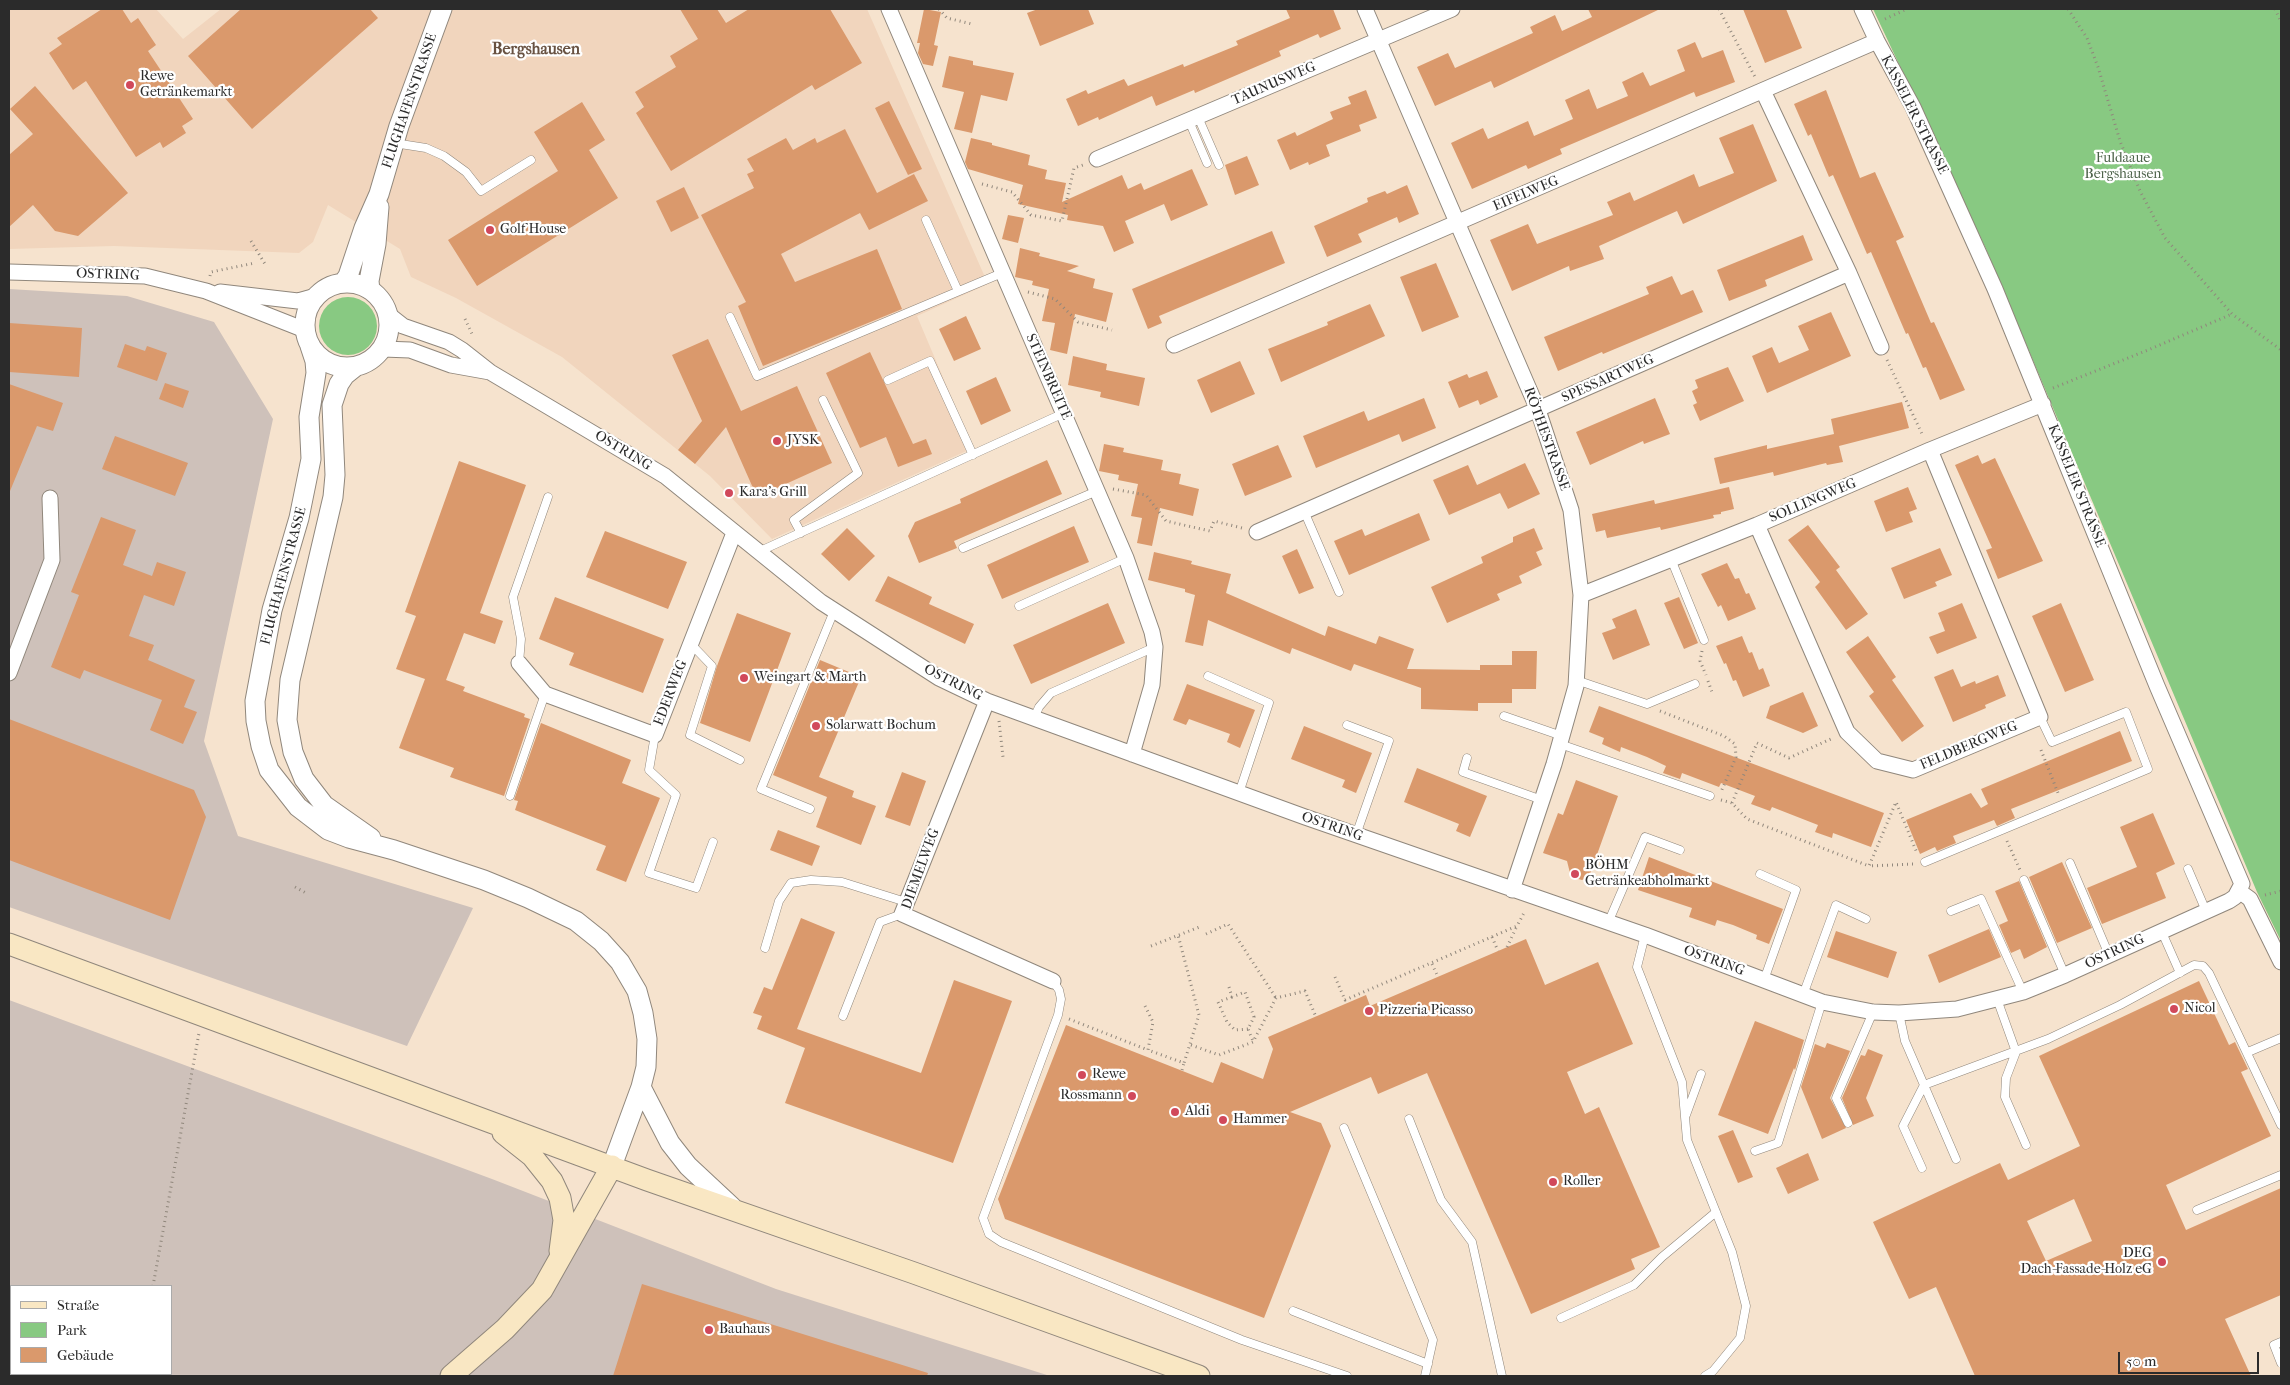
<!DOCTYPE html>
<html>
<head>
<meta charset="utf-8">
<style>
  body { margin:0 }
  #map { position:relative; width:2290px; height:1385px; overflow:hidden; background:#f6e3ce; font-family:"IM FELL French Canon",serif }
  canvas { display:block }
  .frame { position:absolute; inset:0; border:10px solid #2b2b2b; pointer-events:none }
  .legend { position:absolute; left:10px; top:1285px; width:162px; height:90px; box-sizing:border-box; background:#fff; border:1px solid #aaa; margin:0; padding:6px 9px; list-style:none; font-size:15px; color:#2b2b2b }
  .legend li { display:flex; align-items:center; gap:10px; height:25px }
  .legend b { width:25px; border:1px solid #aaa }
  .scale { position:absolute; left:2118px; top:1352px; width:141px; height:22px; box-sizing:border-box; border:2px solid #2b2b2b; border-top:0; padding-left:6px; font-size:15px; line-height:18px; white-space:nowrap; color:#2b2b2b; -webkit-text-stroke:4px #fff; paint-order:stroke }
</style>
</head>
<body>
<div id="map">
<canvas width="2290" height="1385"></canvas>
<div class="frame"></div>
<ul class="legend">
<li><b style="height:6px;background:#f9e7c3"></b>Straße</li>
<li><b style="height:14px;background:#88c982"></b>Park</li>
<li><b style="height:14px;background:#da996c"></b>Gebäude</li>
</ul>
<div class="scale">50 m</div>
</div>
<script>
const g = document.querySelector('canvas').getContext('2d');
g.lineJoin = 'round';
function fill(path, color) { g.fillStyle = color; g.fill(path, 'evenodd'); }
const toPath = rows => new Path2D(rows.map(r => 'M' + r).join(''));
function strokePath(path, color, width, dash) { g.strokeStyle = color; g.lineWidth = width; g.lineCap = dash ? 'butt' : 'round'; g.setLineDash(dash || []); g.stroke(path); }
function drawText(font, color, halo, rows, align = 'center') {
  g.font = font + ' "IM FELL French Canon",serif'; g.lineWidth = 4.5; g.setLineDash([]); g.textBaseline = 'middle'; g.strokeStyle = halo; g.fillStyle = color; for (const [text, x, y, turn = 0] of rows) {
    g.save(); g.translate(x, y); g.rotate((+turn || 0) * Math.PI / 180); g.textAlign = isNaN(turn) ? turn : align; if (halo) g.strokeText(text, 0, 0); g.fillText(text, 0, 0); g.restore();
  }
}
fill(toPath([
  [9,9,156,9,183,39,221,9,867,9,988,284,917,316,973,448,772,539,710,476,562,357,456,298,411,277,400,249,328,205,313,242,299,253,114,246,9,249]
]), '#f1d5bd');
fill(toPath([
  [9,289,127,296,214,322,273,419,204,741,238,836,473,908,407,1046,9,907],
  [9,1000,492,1179,776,1289,1050,1376,9,1376],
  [11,1286,171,1286,171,1374,11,1374]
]), '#cec1ba');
fill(toPath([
  [1873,9,2281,9,2281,941,2257,892,1986,249],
  '319 326a29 29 0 1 1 58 0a29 29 0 1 1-58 0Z'
]), '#88c982');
fill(toPath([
  [102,9,122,9,131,23,138,18,156,45,148,51,193,119,182,126,186,133,163,148,160,142,136,157,86,81,73,90,49,53,62,44,57,38],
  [241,9,370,9,378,18,252,129,188,56],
  [680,9,717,9,726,23,749,9,830,9,862,63,815,90,812,85,671,171,636,113,644,107,635,92,676,67,670,56,698,39],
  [924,9,941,12,934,45,938,46,933,66,923,64,918,53,920,43,917,43],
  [1038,9,1088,9,1094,24,1040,46,1027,13],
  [1286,9,1333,9,1341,29,1320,38,1318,34,1279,51,1281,56,1195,93,1194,90,1156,106,1152,96,1099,120,1098,117,1078,126,1066,99,1086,90,1088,94,1124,79,1128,86,1183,64,1184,67,1238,45,1236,41,1290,18],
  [1588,9,1660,9,1494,88,1491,81,1435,106,1417,67,1448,53,1455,68,1533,33,1530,27,1555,15,1562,31,1592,17],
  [1743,9,1786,9,1802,48,1765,63],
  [1695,42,1702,58,1723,50,1735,82,1696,97,1694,92,1560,149,1562,154,1528,169,1526,165,1472,189,1451,143,1483,128,1488,139,1528,121,1534,136,1573,119,1565,100,1589,89,1597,109,1628,96,1622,82,1643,72,1650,86,1685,71,1677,50],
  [949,56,973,61,973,65,1014,73,1007,101,981,95,972,133,954,129,964,92,942,87],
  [35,86,128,193,78,236,55,231,33,205,9,227,9,155,33,134,10,109],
  [1366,90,1377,118,1359,125,1361,131,1326,145,1330,156,1309,165,1308,162,1290,170,1277,140,1295,132,1297,136,1333,119,1330,112,1351,104,1348,97],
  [1826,90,1860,178,1875,172,1904,237,1896,241,1931,323,1934,322,1965,390,1940,400,1926,367,1923,368,1908,333,1906,334,1871,252,1867,254,1833,175,1829,177,1811,134,1808,136,1794,104],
  [889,101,922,169,908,175,875,108],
  [582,102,605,140,589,150,618,198,477,286,448,240,558,171,534,132],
  [1753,124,1777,181,1683,224,1677,211,1599,246,1604,259,1570,271,1569,266,1512,291,1490,240,1528,224,1537,244,1613,215,1607,202,1630,192,1634,201,1694,174,1699,187,1734,173,1719,138],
  [845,129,877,193,914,174,928,201,869,230,860,213,781,254,795,282,877,249,902,309,763,366,738,306,746,302,701,215,754,188,747,174,754,171,747,159,786,138,793,150,815,138,817,143],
  [971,138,992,143,992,145,1030,155,1028,165,1047,170,1045,179,1066,183,1062,202,1122,175,1128,189,1141,183,1144,190,1192,169,1208,205,1171,221,1164,204,1125,221,1134,243,1114,252,1103,226,1067,220,1068,215,1018,204,1023,185,968,169,965,162],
  [1247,156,1259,185,1235,195,1225,165],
  [1407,185,1419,214,1399,223,1397,217,1358,234,1362,242,1327,257,1314,226,1368,202,1367,198,1385,191,1387,194],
  [684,187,699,218,671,232,656,201],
  [1008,215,1024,218,1018,243,1002,239],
  [1272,231,1285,263,1159,316,1162,323,1148,329,1132,289],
  [1803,235,1813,260,1765,280,1767,286,1729,301,1717,270],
  [1020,248,1040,253,1039,256,1079,266,1067,271,1095,279,1093,288,1113,293,1106,322,1075,314,1067,354,1050,350,1055,323,1042,321,1049,289,1032,285,1033,281,1015,277],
  [1436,263,1459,317,1422,332,1400,277],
  [1672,276,1681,295,1693,290,1703,312,1603,354,1602,352,1558,371,1544,337,1649,294,1646,287],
  [1370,304,1385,336,1281,382,1268,349,1328,325,1327,322],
  [1831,312,1851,356,1767,393,1752,356,1772,347,1779,363,1809,350,1798,326],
  [966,316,981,349,954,361,939,329],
  [9,323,82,328,79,377,9,372],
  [708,339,741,411,797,386,832,463,757,497,726,427,695,464,678,450,702,421,672,355],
  [125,344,145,351,147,346,167,353,157,381,117,367],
  [870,352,913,444,926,439,932,454,898,467,886,437,860,448,826,373],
  [1073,356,1107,364,1106,370,1145,378,1139,406,1100,397,1101,392,1068,385],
  [1240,361,1255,394,1211,413,1197,380],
  [1728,367,1744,401,1700,421,1693,405,1697,403,1692,391,1698,388,1695,380],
  [1487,371,1498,397,1480,405,1478,400,1459,408,1448,382,1467,374,1469,378],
  [996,377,1011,411,981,425,966,391],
  [165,383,189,391,183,408,159,399],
  [9,384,63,403,53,431,37,426,10,491,9,491],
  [1424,398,1436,428,1402,442,1399,434,1316,468,1303,436,1364,411,1368,421],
  [1655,398,1670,434,1644,444,1643,441,1590,465,1576,432],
  [1902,402,1909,428,1839,446,1843,462,1827,465,1826,463,1774,476,1773,472,1720,484,1714,458,1767,445,1767,449,1834,434,1831,419],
  [115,436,188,463,175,496,102,469],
  [1104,444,1124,448,1123,452,1163,460,1161,470,1181,474,1179,484,1199,489,1193,516,1160,508,1152,546,1137,543,1142,518,1131,516,1138,484,1118,480,1119,475,1099,471],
  [1278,445,1292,477,1245,496,1232,464],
  [1978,455,1982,464,1995,458,2043,561,1998,579,1986,550,1992,548,1955,465],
  [1047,460,1062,494,954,541,957,548,919,563,908,536,915,522,961,503,960,499],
  [459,461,526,485,480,613,503,621,495,644,464,633,446,680,465,687,463,691,525,714,524,717,530,719,504,796,450,777,454,768,399,748,425,679,396,669,416,616,405,612],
  [1525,463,1540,494,1508,509,1500,493,1449,515,1433,480,1468,465,1477,485],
  [1729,487,1734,509,1721,512,1721,514,1713,515,1714,518,1661,530,1660,527,1607,538,1605,530,1596,532,1592,514,1654,500,1655,504],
  [1908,487,1917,509,1909,512,1913,522,1886,532,1874,501],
  [1419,513,1430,540,1349,575,1334,541,1362,529,1365,536],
  [101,517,136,530,123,565,152,576,157,562,186,572,174,606,144,595,129,636,154,645,148,660,195,680,184,707,197,712,183,744,150,730,162,700,84,670,80,679,51,667,79,595,71,592],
  [1808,525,1840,567,1836,570,1868,614,1846,630,1815,587,1820,582,1788,540],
  [1074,526,1089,562,1002,599,987,565],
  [847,528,875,556,849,581,821,554],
  [1534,528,1543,549,1536,552,1542,565,1519,576,1522,583,1497,594,1500,600,1447,623,1431,587,1483,563,1481,557,1513,542,1513,537],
  [605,531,687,562,668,609,586,577],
  [1940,548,1952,575,1935,582,1937,586,1904,599,1891,568],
  [1297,549,1314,588,1299,594,1282,556],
  [1154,552,1192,561,1191,564,1231,574,1226,593,1325,636,1328,626,1376,644,1379,636,1414,649,1407,669,1480,670,1480,665,1512,665,1512,651,1537,651,1536,689,1512,689,1512,703,1478,703,1478,711,1421,709,1421,688,1354,664,1351,671,1292,648,1290,654,1208,620,1203,646,1185,642,1195,595,1185,592,1185,589,1148,580],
  [1727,563,1735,579,1739,578,1746,594,1749,593,1756,609,1728,621,1721,605,1718,607,1701,574],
  [888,576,932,597,929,604,974,624,965,644,875,601],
  [555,597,664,639,643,693,569,665,574,653,539,639],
  [1679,597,1698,643,1684,649,1664,603],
  [1108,603,1125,643,1031,684,1013,645],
  [1962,603,1977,638,1937,654,1929,637,1945,631,1938,613],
  [2061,603,2094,680,2065,692,2032,616],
  [1636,609,1650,645,1613,660,1602,633,1616,628,1612,619],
  [737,613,791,633,750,742,700,723,717,666],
  [1742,636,1749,653,1752,652,1759,670,1763,668,1770,686,1743,697,1736,680,1733,681,1726,663,1724,664,1716,646],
  [1868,636,1896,677,1892,680,1924,726,1902,742,1869,696,1874,692,1846,652],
  [820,660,861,677,819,777,854,791,852,797,876,806,861,845,816,827,827,797,773,775],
  [1953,669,1961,687,1975,681,1976,684,1998,675,2006,696,1985,705,1986,708,1953,722,1934,677],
  [1187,684,1255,710,1240,748,1227,742,1230,734,1189,719,1186,725,1173,720],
  [1803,692,1818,726,1803,733,1766,718,1770,706],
  [1599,706,1884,813,1871,847,1833,833,1832,838,1815,832,1818,825,1772,807,1770,811,1751,804,1755,796,1721,783,1719,787,1682,773,1680,779,1663,773,1666,766,1647,757,1621,747,1620,752,1602,744,1604,738,1589,732],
  [9,719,194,790,206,817,170,920,9,860],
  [541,723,631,760,622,783,660,798,626,882,596,870,606,846,515,810,518,801,514,800],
  [1304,726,1372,753,1356,793,1342,787,1345,780,1291,759],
  [2120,731,2132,761,2011,809,2015,818,1997,826,1994,820,1953,836,1956,843,1937,851,1935,847,1920,854,1906,820,1971,793,1981,808,1988,804,1981,789],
  [1417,768,1487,796,1470,837,1456,831,1459,824,1404,802],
  [902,772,926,781,910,826,885,817],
  [1576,780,1618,796,1589,877,1582,880,1571,877,1567,861,1543,853,1558,813,1563,815],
  [2153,813,2175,864,2156,873,2166,898,2102,924,2087,888,2137,867,2120,827],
  [778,830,820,846,812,866,770,850],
  [1649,857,1783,909,1769,944,1756,939,1757,935,1733,925,1717,920,1715,926,1689,917,1692,908,1638,890],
  [2062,862,2092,928,2057,943,2029,877],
  [2019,881,2047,947,2024,959,2020,949,2011,953,1999,925,2008,921,1995,891],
  [801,918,835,932,797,1029,921,1073,954,980,1012,1001,953,1163,785,1103,805,1048,757,1029,762,1016,753,1013,764,987,772,990],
  [1989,929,2001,957,1939,983,1928,955],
  [1836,931,1897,952,1888,978,1827,957],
  [1526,939,1545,985,1598,962,1633,1044,1567,1072,1585,1114,1599,1107,1660,1247,1631,1259,1635,1269,1531,1314,1427,1073,1378,1094,1371,1077,1290,1112,1321,1123,1331,1146,1264,1318,1005,1219,998,1199,1066,1025,1213,1083,1221,1062,1263,1079,1273,1049,1268,1037,1366,995,1370,1006],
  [2199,981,2229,1045,2235,1042,2248,1069,2241,1072,2271,1136,2166,1185,2186,1230,2281,1188,2281,1295,2225,1319,2251,1376,1975,1376,1936,1287,1909,1299,1873,1222,2000,1163,2008,1180,2080,1146,2039,1056],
  [2074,1199,2092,1241,2046,1261,2027,1221],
  [1755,1021,1804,1040,1795,1070,1794,1068,1768,1134,1718,1115],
  [1827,1043,1850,1051,1830,1098,1846,1128,1822,1139,1801,1087,1815,1044,1825,1048],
  [1868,1049,1883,1055,1866,1098,1874,1116,1853,1125,1842,1098,1861,1055,1865,1056],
  [1733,1130,1753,1177,1738,1183,1718,1136],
  [1808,1153,1819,1180,1788,1194,1776,1168],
  [642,1284,928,1373,927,1376,613,1376]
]), '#da996c');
const service = toPath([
  [1198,117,1219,165],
  [1189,121,1207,163],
  [394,143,426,148,444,156,466,172,481,191,531,160],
  [926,220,958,291],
  [730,317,757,376,1002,273],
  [888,380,930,361,973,455],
  [1304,511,1339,592],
  [801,533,794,520,858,473,823,400],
  [963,548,1097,491],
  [758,552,1064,413],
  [1671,559,1704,640],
  [1019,606,1126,558],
  [691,644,712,666,690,735,740,760],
  [519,663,521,639,513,597,548,497],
  [1208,676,1269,703,1239,793],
  [1576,680,1647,704,1695,684],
  [1504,716,1562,736],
  [1034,718,1039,707,1051,693,1155,647],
  [1347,725,1389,741,1356,835],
  [655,735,649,770,676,795,649,873,696,888,713,842],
  [1560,744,1710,796],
  [1467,758,1463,772,1542,800],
  [510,796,545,694],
  [810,809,761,789,834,611],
  [1925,862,2148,769,2126,712,2052,742,2040,717],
  [2070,863,2109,955],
  [2188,869,2206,911],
  [1760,874,1796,890,1764,980],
  [2024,880,2065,975],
  [1951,911,1981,899,2023,992],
  [1608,923,1645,837,1680,850],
  [2161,930,2180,973],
  [1645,935,1637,967,1682,1082,1687,1140,1732,1252,1746,1306,1740,1338,1713,1371,1705,1376],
  [765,948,779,901,791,883,811,880,842,882,906,902],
  [1053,981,1059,990,1061,999,1058,1015,983,1218,989,1234,1001,1242,1242,1340,1347,1376],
  [1803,995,1836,905,1866,919],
  [1997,999,2016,1052,2006,1078,2005,1097,2026,1145],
  [1899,1013,1905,1041,1956,1159],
  [843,1016,880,922,902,914],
  [2248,1052,2281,1038],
  [1686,1115,1701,1074],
  [1409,1119,1441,1200,1472,1242,1502,1376],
  [1848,1123,1836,1098,1873,1012],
  [1344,1128,1433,1340,1425,1376],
  [1755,1151,1778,1143,1822,1002],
  [1922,1168,1903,1126,1924,1085,2048,1039,2120,1005,2194,965,2203,966,2209,973,2281,1125],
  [2197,1210,2281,1175],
  [1293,1311,1428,1364],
  [1561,1318,1634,1285,1662,1257,1716,1212],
  [2281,1342,2274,1345,2281,1363]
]);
const minor = toPath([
  [889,9,1126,558,1152,632,1155,647,1152,685,1132,754],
  [1365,9,1538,410,1571,510,1581,595,1576,686,1554,764,1512,890],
  [1763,91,1849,273,1881,347],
  [1097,159,1452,9],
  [9,272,145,276,206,291,305,330],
  [220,292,298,301,316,296],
  [389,315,403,326,449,342,462,350,490,372,665,476,821,602,939,678,987,701,1305,817,1645,935,1822,1002,1873,1012,1899,1013,1957,1009,2023,992,2065,975,2229,901,2235,897,2242,884,2157,686,1995,289,1913,107,1877,41,1862,9],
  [1174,345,1877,41],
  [383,349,410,350,451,365,490,372],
  [1757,525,1847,732,1877,761,1913,770,2040,717,1930,450],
  [1257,532,1849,273],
  [1581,595,1757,525,1930,450,2043,404],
  [519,663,545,694,655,735,734,533],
  [9,673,52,560,50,498],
  [987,701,902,914,1053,981],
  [2239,891,2250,899,2281,962]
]);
const tertiary = toPath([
  '305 325a42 42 0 1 1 84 0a42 42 0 1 1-84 0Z',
  [343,283,348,276,364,228,379,194,399,126,442,9],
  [370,290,369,281,376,244,379,207],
  [310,346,315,361,316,373,309,417,311,459,299,518,272,610,255,701,256,721,261,746,269,770,298,807,328,830,349,838,394,850,484,880,528,898,576,921,601,941,620,962,637,991,643,1013,647,1039,646,1067,641,1087,612,1166],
  [355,367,345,375,339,384,332,405,335,475,333,497,290,680,287,720,293,752,304,779,324,805,371,838],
  [641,1087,670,1143,688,1166,732,1207]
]);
const secondary = toPath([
  [9,944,647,1180,914,1273,1199,1376],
  [503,1133,532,1156,552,1181,560,1198,564,1220,560,1251],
  [451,1376,505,1329,542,1290,612,1166]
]);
strokePath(service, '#90877c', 9);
strokePath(minor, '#90877c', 17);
strokePath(tertiary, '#90877c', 21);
strokePath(secondary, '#90877c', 23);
strokePath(toPath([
  [939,9,947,18,972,24],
  [1719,9,1755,77],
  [2068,9,2087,38,2098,67,2120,141,2140,191,2165,238,2232,314,2281,350],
  [2275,9,2281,22],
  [1885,19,1907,9],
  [982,184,1012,192,1031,215,1062,221,1074,168,1083,165],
  [251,241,265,264],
  [210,276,211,272,255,263],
  [1028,292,1055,299,1078,322,1112,330],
  [465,319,473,336],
  [1887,360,1923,436],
  [2053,388,2148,350,2232,314],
  [1113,489,1146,495,1166,521,1210,531,1214,521,1242,528],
  [1702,651,1700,661,1706,675],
  [1708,681,1712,692],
  [1660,711,1724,736,1735,744,1736,757,1721,792],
  [999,721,1003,757],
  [2041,750,2058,793],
  [1721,800,1732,803,1747,819,1869,866],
  [1732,803,1757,743,1789,758,1833,738],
  [2007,841,2020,870],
  [1913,864,1869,866,1896,802,1917,853],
  [295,887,306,893],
  [2265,895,2281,891],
  [1206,934,1228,924,1276,998],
  [1492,937,1498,951],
  [1151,946,1202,926],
  [1507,947,1517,926],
  [1432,964,1438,977],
  [1335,977,1345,1000,1517,926,1525,911],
  [1229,987,1232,997,1245,992,1254,1017,1248,1029,1253,1041],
  [1232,997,1218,1002,1227,1022,1235,1030,1248,1029],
  [1145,1006,1153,1022,1148,1050,1184,1063,1199,1015,1178,935],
  [1069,1019,1148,1050],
  [1191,1045,1219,1055,1253,1042,1276,998,1305,991,1316,1017],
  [1182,1070,1184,1063],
  [153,1286,199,1033],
  [137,1376,138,1374]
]), '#90877c', 3, [1, 4]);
strokePath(service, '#fff', 8);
strokePath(minor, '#fff', 15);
strokePath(tertiary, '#fff', 19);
strokePath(secondary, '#f9e7c3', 21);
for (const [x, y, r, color] of [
  [130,85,5,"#d1495b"],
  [490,230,5,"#d1495b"],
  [777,441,5,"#d1495b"],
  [729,493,5,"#d1495b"],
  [744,678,5,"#d1495b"],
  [816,726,5,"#d1495b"],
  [1575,874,5,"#d1495b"],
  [2174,1009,5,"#d1495b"],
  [1369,1011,5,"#d1495b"],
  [1082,1075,5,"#d1495b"],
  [1132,1096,5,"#d1495b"],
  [1175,1112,5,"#d1495b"],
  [1223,1120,5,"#d1495b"],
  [1553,1182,5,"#d1495b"],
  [2162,1262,5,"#d1495b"],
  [709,1330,5,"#d1495b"]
]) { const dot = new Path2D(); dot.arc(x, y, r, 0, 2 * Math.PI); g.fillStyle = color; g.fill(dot); strokePath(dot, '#fff', 2); }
drawText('14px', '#2b2b2b', '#fff', [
  ["Rewe",140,77],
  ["Getränkemarkt",140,93],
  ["Golf House",500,230],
  ["JYSK",787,441],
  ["Kara's Grill",739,493],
  ["Weingart & Marth",754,678],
  ["Solarwatt Bochum",826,726],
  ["BÖHM",1585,866],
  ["Getränkeabholmarkt",1585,882],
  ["Nicol",2184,1009],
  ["Pizzeria Picasso",1379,1011],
  ["Rewe",1092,1075],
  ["Rossmann",1122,1096,"right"],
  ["Aldi",1185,1112],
  ["Hammer",1233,1120],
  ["Roller",1563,1182],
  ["DEG",2152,1254,"right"],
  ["Dach-Fassade-Holz eG",2152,1270,"right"],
  ["Bauhaus",719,1330]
], 'left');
drawText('14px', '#2b2b2b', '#fff', [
  ["TAUNUSWEG",1274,84,-23],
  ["FLUGHAFENSTRASSE",410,101,-71],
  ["KASSELER STRASSE",1914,115,63],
  ["EIFELWEG",1526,194,-23],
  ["OSTRING",108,275,2],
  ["STEINBREITE",1048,377,66],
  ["SPESSARTWEG",1608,379,-24],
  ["RÖTHESTRASSE",1546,439,70],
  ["OSTRING",623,451,31],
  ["KASSELER STRASSE",2076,486,68],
  ["SOLLINGWEG",1813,501,-23],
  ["FLUGHAFENSTRASSE",284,576,-75],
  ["OSTRING",953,683,27],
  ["EDERWEG",671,693,-69],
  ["FELDBERGWEG",1969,746,-23],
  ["OSTRING",1332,827,19],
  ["DIEMELWEG",921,869,-70],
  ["OSTRING",2115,952,-25],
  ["OSTRING",1714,961,20]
]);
drawText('14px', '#4c6249', '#fff', [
  ["Fuldaaue",2123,159],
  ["Bergshausen",2123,175]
]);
drawText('bold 16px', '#685242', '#fff', [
  ["Bergshausen",536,50]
]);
</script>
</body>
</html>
